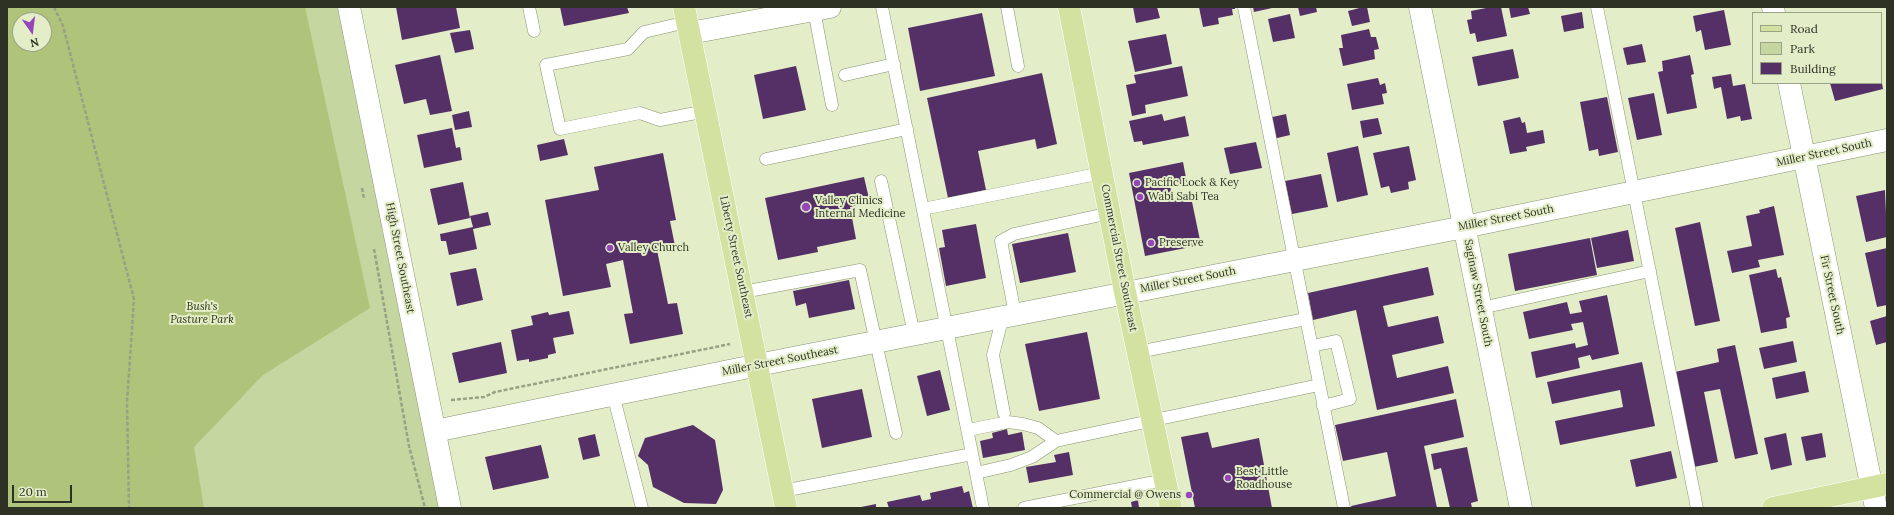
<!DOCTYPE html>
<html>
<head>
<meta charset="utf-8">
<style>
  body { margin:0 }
  #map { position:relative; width:1894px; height:515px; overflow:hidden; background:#e3eec9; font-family:Lora,serif }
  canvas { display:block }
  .frame { position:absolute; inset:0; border:8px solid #2e3224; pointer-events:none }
  .legend { position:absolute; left:1752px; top:12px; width:130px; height:72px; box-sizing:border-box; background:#e3eec9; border:1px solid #9ba387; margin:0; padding:5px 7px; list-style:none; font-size:12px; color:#2e3224 }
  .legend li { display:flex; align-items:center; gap:8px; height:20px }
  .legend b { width:20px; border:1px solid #9ba387 }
  .north { position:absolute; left:12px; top:12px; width:40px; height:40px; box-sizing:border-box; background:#e3eec9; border:1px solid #9ba387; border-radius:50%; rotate:166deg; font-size:11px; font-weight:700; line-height:16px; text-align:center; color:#2e3224 }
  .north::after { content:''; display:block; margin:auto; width:14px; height:18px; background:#9547b8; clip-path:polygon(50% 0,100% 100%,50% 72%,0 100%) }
  .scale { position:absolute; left:12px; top:485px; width:60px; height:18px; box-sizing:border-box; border:2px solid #2e3224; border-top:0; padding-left:5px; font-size:12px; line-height:14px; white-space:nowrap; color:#2e3224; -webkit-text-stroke:3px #e3eec9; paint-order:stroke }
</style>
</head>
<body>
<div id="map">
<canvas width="1894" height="515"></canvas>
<div class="frame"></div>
<ul class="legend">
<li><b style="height:5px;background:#d3e2a0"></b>Road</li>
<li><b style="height:11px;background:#c6d6a0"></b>Park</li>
<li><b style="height:11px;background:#543066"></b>Building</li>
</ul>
<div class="north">N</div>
<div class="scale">20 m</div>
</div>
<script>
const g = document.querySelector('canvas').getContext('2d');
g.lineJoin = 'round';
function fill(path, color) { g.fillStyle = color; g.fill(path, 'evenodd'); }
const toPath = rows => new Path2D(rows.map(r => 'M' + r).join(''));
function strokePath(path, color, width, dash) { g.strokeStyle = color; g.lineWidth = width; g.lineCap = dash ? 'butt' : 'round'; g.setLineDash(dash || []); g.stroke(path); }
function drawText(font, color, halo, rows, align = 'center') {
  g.font = font + ' Lora,serif'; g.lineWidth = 4; g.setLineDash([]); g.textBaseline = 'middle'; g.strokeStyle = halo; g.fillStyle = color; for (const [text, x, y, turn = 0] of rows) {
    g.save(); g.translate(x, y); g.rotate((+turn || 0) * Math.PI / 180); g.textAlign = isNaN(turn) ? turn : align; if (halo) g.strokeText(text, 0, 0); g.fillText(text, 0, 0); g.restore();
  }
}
fill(toPath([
  [7,7,339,7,439,508,7,508],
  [20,20,44,20,44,44,20,44]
]), '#c6d6a0');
fill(toPath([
  [7,7,305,7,370,308,263,375,194,447,204,508,7,508],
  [20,20,44,20,44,44,20,44]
]), '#b0c37b');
fill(toPath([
  [396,7,456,7,460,28,402,40],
  [560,7,627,7,629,13,564,26],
  [1133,7,1157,7,1160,18,1136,23],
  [1199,7,1235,7,1235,9,1232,9,1233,15,1218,18,1219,24,1203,27],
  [1253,7,1272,7,1272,8,1254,12],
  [1298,7,1316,7,1317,12,1300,16],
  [1363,7,1367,7,1370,22,1352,26,1348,11],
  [1491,7,1501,7,1507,36,1477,42,1475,33,1470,34,1467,20,1472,19,1471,11],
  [1509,7,1528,7,1530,14,1511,18],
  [1724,10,1731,45,1705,50,1701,30,1696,32,1693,16],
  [1582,12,1584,28,1564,32,1561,16],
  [982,13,995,76,920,91,908,28],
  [1290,14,1295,38,1273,42,1268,19],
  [1369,29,1371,37,1376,37,1379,49,1374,50,1375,59,1343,66,1339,48,1343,48,1341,35],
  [470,30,474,49,455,53,450,33],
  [1166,34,1172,64,1135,72,1128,41],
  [1642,44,1646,62,1627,65,1623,48],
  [1513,49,1519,78,1478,86,1472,57],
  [440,55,452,111,430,115,426,99,404,104,395,65],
  [1690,55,1694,74,1691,75,1697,108,1667,114,1658,72,1663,71,1662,61],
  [796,66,806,110,763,119,754,75],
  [1182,66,1188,96,1145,105,1146,113,1132,116,1126,85,1136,83,1134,75],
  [1042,73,1057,144,1037,149,1035,139,978,151,986,190,948,198,927,98],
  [1731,74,1733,86,1745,84,1752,119,1741,121,1740,116,1727,119,1721,87,1714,89,1712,77],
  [1378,78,1380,85,1385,83,1387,93,1382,94,1384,104,1352,110,1347,84],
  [1830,83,1882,83,1883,89,1835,101],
  [1654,93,1662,135,1637,140,1628,98],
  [1607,97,1618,152,1599,156,1598,149,1589,151,1580,102],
  [469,111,472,127,455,130,452,115],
  [1162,114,1164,121,1185,116,1189,136,1143,145,1142,141,1134,142,1129,121],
  [1286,114,1290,135,1273,139,1268,118],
  [1520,117,1522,123,1525,122,1527,133,1543,130,1545,143,1526,147,1527,151,1510,154,1503,121],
  [1378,118,1382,134,1363,138,1360,121],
  [452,128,456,148,460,147,462,160,424,168,417,135],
  [564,139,568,155,540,161,537,145],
  [1256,142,1262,168,1230,174,1224,148],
  [1358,146,1368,195,1337,202,1327,153],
  [1409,146,1416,180,1408,182,1409,189,1391,193,1389,186,1381,188,1373,153],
  [663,153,676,220,670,221,675,246,657,250,668,304,677,303,683,334,630,344,624,314,633,313,623,260,606,264,611,287,563,296,545,200,599,190,594,167],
  [1183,162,1187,183,1170,186,1173,200,1191,197,1201,245,1145,256,1129,173],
  [1321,174,1328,207,1292,214,1285,181],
  [864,177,870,203,850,207,856,239,817,247,818,252,778,260,765,198],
  [463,182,470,218,438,225,430,189],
  [1885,190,1887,237,1866,242,1856,196],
  [1774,206,1784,255,1758,260,1760,267,1732,273,1727,251,1752,246,1746,216,1760,213,1759,210],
  [488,212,491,225,473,229,477,249,449,255,446,241,441,241,440,234,473,227,470,216],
  [1700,222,1720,321,1695,326,1675,228],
  [976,224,986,278,946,286,939,248,945,247,942,230],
  [1628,230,1634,261,1597,268,1591,238],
  [1068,233,1076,272,1020,283,1012,244],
  [1590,238,1597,275,1515,291,1508,254],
  [1887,248,1887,305,1877,307,1865,253],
  [1428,267,1434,295,1383,306,1388,327,1438,316,1444,343,1392,355,1397,378,1448,366,1454,393,1377,410,1356,310,1313,320,1308,293],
  [476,268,483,300,457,306,450,273],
  [1776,269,1778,278,1781,277,1790,317,1786,318,1787,328,1761,333,1749,275],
  [849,280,855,309,809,318,806,303,796,306,793,291],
  [1607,295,1619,354,1592,360,1590,355,1578,358,1580,368,1536,378,1531,352,1575,343,1576,348,1588,345,1583,322,1571,324,1573,330,1529,339,1523,312,1567,302,1570,314,1582,312,1579,301],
  [569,311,574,334,553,338,556,353,548,355,548,358,529,362,529,359,517,361,511,330,533,325,531,316,548,312,549,315],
  [1887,316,1887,342,1876,345,1870,321],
  [1087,332,1100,399,1039,411,1025,344],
  [1793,341,1797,362,1764,369,1759,348],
  [501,342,507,373,459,383,452,353],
  [1735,345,1758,454,1735,459,1720,389,1704,392,1718,462,1694,467,1675,372,1719,362,1717,349],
  [1642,362,1655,426,1560,445,1555,421,1623,407,1620,390,1552,404,1547,382],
  [940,370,950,410,927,416,917,376],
  [1805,371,1809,392,1776,399,1772,378],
  [862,389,872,437,822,448,812,399],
  [1456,399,1464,437,1424,446,1437,508,1352,508,1351,506,1396,496,1387,452,1343,461,1335,425],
  [693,425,715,440,723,490,716,504,684,503,653,487,648,465,638,456,645,438],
  [1007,429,1008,435,1022,432,1025,450,983,458,980,441,993,438,992,433],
  [1208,432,1212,448,1259,438,1272,508,1195,508,1181,437],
  [1786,433,1792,465,1771,470,1764,438],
  [1822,433,1826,457,1806,461,1801,437],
  [595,434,600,456,583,460,578,438],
  [541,445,549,478,493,490,485,457],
  [1467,447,1478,501,1471,503,1472,508,1450,508,1441,468,1434,470,1431,454],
  [1671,451,1677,478,1636,487,1630,460],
  [1069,452,1073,475,1029,483,1026,467,1056,462,1054,455],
  [962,486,964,493,969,491,973,508,889,508,887,502,920,495,922,501,931,499,930,493],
  [1138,500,1139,508,1132,508,1131,502],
  [876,504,876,508,861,508,861,507]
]), '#543066');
const lane = toPath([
  [529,7,534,31],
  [882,7,983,508],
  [1007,7,1018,66],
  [1244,7,1344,508],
  [1597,7,1697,508],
  [814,10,832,105],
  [687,22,644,32,628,49,546,65,560,129,640,113,660,120,706,111],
  [845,75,894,64],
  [766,159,907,129],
  [881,181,914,334],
  [923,209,1102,173],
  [743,292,860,270,896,433],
  [1481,308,1650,271],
  [1015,314,1001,241,1014,234,1110,213],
  [1003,316,993,355,1004,413],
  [1312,346,1336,341,1350,399,1323,406],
  [1138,352,1306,319],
  [613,394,642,508],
  [968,430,1008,422,1023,424,1038,428,1056,441],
  [976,473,1011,465,1032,457,1056,441,1319,385],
  [783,491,972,454],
  [1024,508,1165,480]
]);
const street = toPath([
  [1420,7,1521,508],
  [1773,7,1774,13],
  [690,33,830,7],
  [1789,83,1876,508],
  [435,431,788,359,1464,227,1887,140]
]);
const secondary = toPath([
  [349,7,450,508]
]);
const primary = toPath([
  [684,7,786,508],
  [1069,7,1125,292,1171,508],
  [1773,508,1887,484]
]);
strokePath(lane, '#899371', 13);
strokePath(street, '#899371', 23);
strokePath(secondary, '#899371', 23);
strokePath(primary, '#fff', 23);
strokePath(toPath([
  [54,7,63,26,134,299,127,402,129,508],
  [362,188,364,199],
  [374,249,409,446,425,508],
  [451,400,484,397,495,392,730,344]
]), '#99a185', 2.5, [4, 2]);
strokePath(lane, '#fff', 12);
strokePath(street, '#fff', 22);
strokePath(secondary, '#fff', 22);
strokePath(primary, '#d3e2a0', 22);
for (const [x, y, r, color] of [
  [1137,183,4,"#9547b8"],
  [1140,197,4,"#9547b8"],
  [806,207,5,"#9547b8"],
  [1151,243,4,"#9547b8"],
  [610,248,4,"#9547b8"],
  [1228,478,4,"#9547b8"],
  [1189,495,4,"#9547b8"]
]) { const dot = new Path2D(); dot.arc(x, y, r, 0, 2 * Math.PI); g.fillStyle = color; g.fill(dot); strokePath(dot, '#e3eec9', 1.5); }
drawText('11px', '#2e3224', '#e3eec9', [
  ["Miller Street South",1824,153,-12],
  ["Miller Street South",1506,218,-11],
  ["Liberty Street Southeast",736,257,78],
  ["High Street Southeast",400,258,79],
  ["Commercial Street Southeast",1119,258,79],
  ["Miller Street South",1188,280,-11],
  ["Saginaw Street South",1478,293,79],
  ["Fir Street South",1832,295,78],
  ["Miller Street Southeast",780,361,-11]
]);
drawText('11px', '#2e3224', '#e3eec9', [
  ["Pacific Lock & Key",1145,183],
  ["Wabi Sabi Tea",1148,197],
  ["Valley Clinics",815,201],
  ["Internal Medicine",815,214],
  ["Preserve",1159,243],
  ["Valley Church",618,248],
  ["Best Little",1236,472],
  ["Roadhouse",1236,485],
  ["Commercial @ Owens",1181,495,"right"]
], 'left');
drawText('italic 11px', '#293111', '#e3eec9', [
  ["Bush's",202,307],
  ["Pasture Park",202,320]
]);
</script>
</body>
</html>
